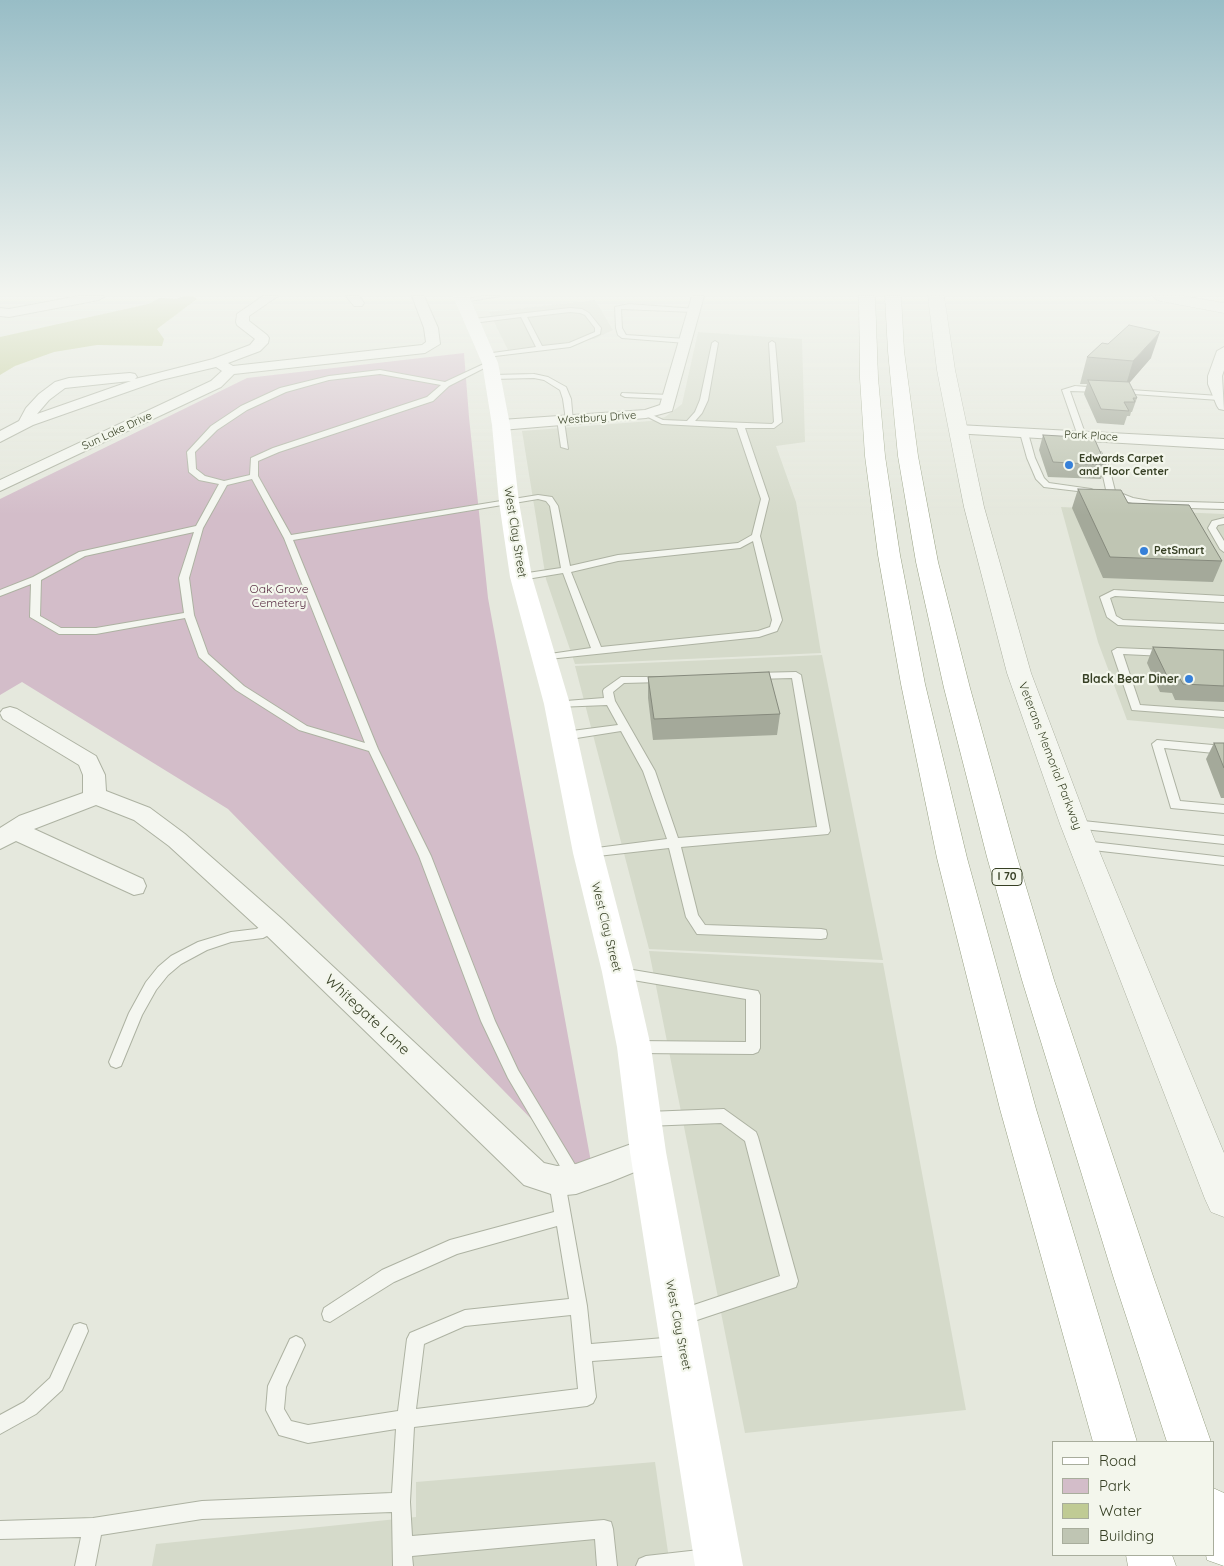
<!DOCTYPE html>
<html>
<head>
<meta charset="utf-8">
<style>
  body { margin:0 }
  #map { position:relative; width:1224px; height:1566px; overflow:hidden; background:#e5e8dd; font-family:Quicksand,sans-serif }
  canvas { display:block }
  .legend { position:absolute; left:1052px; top:1441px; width:162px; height:115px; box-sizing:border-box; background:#f3f6ec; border:1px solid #a8ad9c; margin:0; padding:6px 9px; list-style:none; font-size:15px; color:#374025 }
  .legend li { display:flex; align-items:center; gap:10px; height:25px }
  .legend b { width:25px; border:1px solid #a8ad9c }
</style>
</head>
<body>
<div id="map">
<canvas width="1224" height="1566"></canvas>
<ul class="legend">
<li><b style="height:6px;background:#fff"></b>Road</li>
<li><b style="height:14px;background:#d3bdc9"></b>Park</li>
<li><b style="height:14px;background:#c0cb94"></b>Water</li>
<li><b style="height:14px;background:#bfc5b3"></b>Building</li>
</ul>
</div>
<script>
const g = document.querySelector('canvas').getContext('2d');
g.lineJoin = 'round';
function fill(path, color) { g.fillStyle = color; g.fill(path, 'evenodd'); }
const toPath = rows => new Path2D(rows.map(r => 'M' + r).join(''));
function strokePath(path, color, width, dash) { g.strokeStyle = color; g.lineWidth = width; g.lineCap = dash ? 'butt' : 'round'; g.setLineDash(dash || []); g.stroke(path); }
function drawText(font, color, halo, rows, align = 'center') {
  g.font = font + ' Quicksand,sans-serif'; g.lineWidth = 4.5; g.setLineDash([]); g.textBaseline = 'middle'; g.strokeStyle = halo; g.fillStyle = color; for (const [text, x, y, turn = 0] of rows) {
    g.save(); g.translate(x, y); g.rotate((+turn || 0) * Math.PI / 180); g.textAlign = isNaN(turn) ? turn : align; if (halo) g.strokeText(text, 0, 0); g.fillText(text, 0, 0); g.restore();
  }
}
fill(toPath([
  [595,300,613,330,594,339,508,350,489,312],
  [698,332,802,339,805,442,776,446,796,502,821,653,575,664,546,579,522,431,650,421,665,417,682,404],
  [1061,507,1224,514,1224,729,1127,720,1098,642],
  [822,655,883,960,649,949,575,666],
  [649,951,883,963,966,1410,745,1433],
  [655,1462,670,1566,152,1566,156,1544,416,1517,416,1482]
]), '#d5daca');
fill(toPath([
  [464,353,469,417,488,598,595,1184,228,809,22,682,0,695,0,499,247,378]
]), '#d3bdc9');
fill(toPath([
  [183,296,193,296,197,299,157,329,164,339,162,346,97,345,54,352,15,366,0,375,0,337,148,304,160,298,177,299]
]), '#c0cb94');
const service = toPath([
  [482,296,500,296,464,302,461,300,482,296],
  [629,304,696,309,696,311,694,312,621,309,622,328,626,335,686,339,689,341,686,343,622,338,618,335,616,328,615,307,629,304],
  [570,308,582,309,589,313,601,328,600,334,570,347,487,357,484,355,485,354,536,347,521,317,473,323,470,321,473,319,570,308],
  [570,312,580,313,585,315,595,328,595,332,569,343,542,346,527,317,570,312],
  [715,341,718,343,708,400,702,413,695,421,772,424,774,422,769,343,772,341,775,343,782,422,774,428,745,428,769,499,760,536,782,620,777,631,759,637,539,660,538,658,539,656,543,655,591,648,563,573,521,580,516,577,521,574,561,568,550,506,546,501,538,499,293,540,378,749,431,856,495,1021,518,1070,583,1178,580,1183,575,1185,570,1183,508,1078,481,1021,419,856,369,751,299,730,236,690,199,657,185,618,96,634,59,634,30,617,31,584,0,596,0,590,33,577,79,552,196,526,219,484,199,480,189,472,187,452,211,426,241,406,280,388,329,376,380,370,445,382,490,361,492,362,492,364,449,386,433,401,279,452,258,461,258,476,291,535,538,495,552,497,558,506,570,566,618,555,738,543,752,535,761,499,737,428,662,424,642,414,646,412,663,420,687,421,695,412,700,400,712,343,715,341],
  [380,374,441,385,427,397,273,448,251,458,250,475,224,481,205,476,196,469,195,452,217,430,247,410,286,392,329,380,380,374],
  [252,479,284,538,365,743,307,726,244,686,208,654,194,615,189,578,203,528,227,485,252,479],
  [194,532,179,578,184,613,96,628,61,628,40,616,41,580,85,556,194,532],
  [753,541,772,620,770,627,758,631,601,647,571,572,618,561,740,548,753,541],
  [534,374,548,377,566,387,571,399,573,422,566,420,563,399,560,390,544,380,534,378,493,379,489,377,493,375,534,374],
  [1075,386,1100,388,1104,390,1100,392,1070,391,1086,436,1082,438,1078,436,1062,390,1075,386],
  [1116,389,1219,396,1223,398,1219,400,1119,393,1115,391,1116,389],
  [622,393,670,395,674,397,670,399,625,397,621,395,622,393],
  [557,419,564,421,568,449,561,447,557,419],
  [1021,431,1028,433,1035,458,1044,478,1049,483,1091,489,1095,491,1094,493,1044,487,1036,479,1027,458,1020,433,1021,431],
  [1095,452,1101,452,1109,467,1115,491,1133,498,1150,501,1224,503,1224,509,1150,507,1128,502,1107,494,1101,467,1094,454,1095,452],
  [1224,518,1224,524,1218,525,1216,528,1224,541,1224,552,1220,549,1208,528,1212,521,1224,518],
  [1114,590,1224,596,1224,602,1115,596,1110,598,1116,616,1123,620,1224,624,1224,630,1118,625,1107,617,1100,597,1114,590],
  [1117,648,1165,650,1170,653,1165,656,1123,654,1140,705,1224,711,1224,717,1132,710,1112,651,1117,648],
  [796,672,801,675,830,831,828,834,681,847,698,915,705,925,821,929,826,930,827,934,826,938,821,939,697,934,686,917,669,848,589,857,585,856,583,853,585,850,589,849,667,839,643,771,621,731,564,740,559,736,564,732,618,725,607,705,557,707,553,706,552,704,553,702,604,698,603,691,604,689,621,677,665,677,666,679,665,681,661,682,624,683,613,692,615,701,655,771,678,838,817,827,792,678,755,679,750,676,755,673,796,672],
  [1157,740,1224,746,1224,754,1164,748,1180,801,1224,805,1224,813,1171,808,1152,744,1157,740],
  [1074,820,1224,836,1224,844,1074,828,1070,827,1068,824,1070,821,1074,820],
  [1084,841,1224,857,1224,865,1084,849,1080,848,1078,845,1080,842,1084,841],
  [273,921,278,922,279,926,278,930,263,938,231,942,207,950,181,964,168,975,156,990,142,1015,121,1066,116,1068,111,1066,109,1062,129,1013,146,982,158,967,171,956,198,942,231,932,256,929,273,921],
  [621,968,758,991,760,995,760,1048,758,1052,753,1054,636,1053,631,1051,629,1047,631,1043,636,1041,746,1042,746,999,621,978,616,977,614,973,616,969,621,968],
  [724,1109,756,1132,758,1137,798,1281,796,1287,682,1325,676,1323,674,1317,676,1311,780,1276,745,1141,721,1123,647,1126,642,1124,640,1119,642,1114,647,1112,724,1109],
  [557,1175,562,1177,565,1182,587,1306,591,1344,676,1337,682,1340,685,1346,682,1352,676,1355,592,1361,596,1397,593,1403,587,1406,414,1427,410,1502,412,1536,604,1520,611,1522,613,1529,617,1566,597,1566,595,1539,412,1556,413,1566,393,1566,392,1512,202,1519,101,1535,95,1566,75,1566,81,1537,0,1539,0,1521,93,1518,202,1501,392,1493,396,1429,308,1443,279,1435,266,1410,268,1386,290,1339,296,1336,302,1339,305,1345,286,1387,284,1409,291,1421,308,1425,398,1411,407,1339,410,1333,465,1310,569,1299,557,1226,457,1254,394,1282,330,1322,324,1320,322,1314,324,1308,382,1270,450,1240,554,1212,549,1182,552,1177,557,1175],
  [571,1315,578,1389,416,1409,424,1344,465,1326,571,1315],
  [80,1323,86,1325,88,1331,62,1390,36,1414,0,1434,0,1415,24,1402,50,1378,74,1325,80,1323],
  [708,1549,715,1552,718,1559,714,1566,636,1566,639,1559,646,1556,708,1549]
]);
const minor = toPath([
  [79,296,105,296,99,300,9,317,0,316,0,308,9,309,79,296],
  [263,296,278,296,249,316,249,321,267,335,269,338,268,343,260,351,228,363,233,366,422,345,426,342,424,328,412,296,424,296,438,328,440,344,425,353,234,374,221,387,0,491,0,480,211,381,222,371,216,367,161,380,33,425,0,442,0,431,19,421,26,408,39,394,55,382,69,378,130,373,135,374,137,377,135,379,213,359,250,345,255,339,237,325,236,322,237,314,263,296],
  [130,381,131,381,37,414,49,400,65,388,130,381],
  [346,296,359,296,364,303,362,306,354,306,346,296],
  [692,296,704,296,672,411,646,418,501,430,496,428,493,425,496,422,501,420,645,410,660,405,692,296],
  [1224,347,1224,370,1222,376,1224,410,1219,409,1217,406,1208,384,1208,376,1217,351,1224,347],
  [958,425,1224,439,1224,449,953,433,950,430,953,427,958,425],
  [10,707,17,709,96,756,105,775,106,791,150,808,185,834,282,919,544,1163,557,1166,576,1164,648,1138,659,1142,663,1152,659,1162,610,1182,576,1194,557,1196,524,1185,264,933,169,846,134,820,96,805,34,829,143,879,146,886,143,893,134,895,16,841,0,849,0,828,19,816,83,793,83,775,79,765,3,719,0,713,3,709,10,707]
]);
const tertiary = toPath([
  [928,296,944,296,955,370,984,507,1031,673,1088,824,1224,1153,1224,1217,1211,1212,1205,1199,1060,824,1007,673,964,507,937,370,928,296],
  [1152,296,1184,296,1224,303,1224,313,1160,301,1155,299,1152,296]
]);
const motorway = toPath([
  [859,296,875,296,878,378,885,456,900,555,925,684,967,858,1036,1109,1137,1442,1093,1442,1000,1109,937,858,901,684,878,555,865,456,860,378,859,296],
  [885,296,901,296,904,351,918,456,938,562,970,688,1017,857,1054,980,1154,1279,1211,1442,1167,1442,1114,1279,1022,980,987,857,944,688,916,562,898,456,888,351,885,296],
  [1213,1488,1224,1493,1224,1566,1207,1560,1206,1555,1213,1555,1213,1488],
  [1126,1555,1172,1555,1176,1566,1128,1566,1126,1555]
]);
strokePath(service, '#adb2a2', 2);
strokePath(minor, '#adb2a2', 2);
strokePath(tertiary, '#adb2a2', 1);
strokePath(motorway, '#97a083', 1);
fill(service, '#f4f6f0');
fill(minor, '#f4f6f0');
fill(tertiary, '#f4f6f0');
fill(toPath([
  [453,296,469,296,498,363,510,425,519,502,532,577,570,704,603,853,634,972,651,1047,666,1152,743,1566,695,1566,630,1152,617,1047,602,972,573,853,544,704,510,577,499,502,492,425,482,363,453,296]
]), '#fff');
fill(motorway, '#fff');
fill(toPath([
  [1087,357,1151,358,1129,383,1137,398,1132,412,1131,412,1130,416,1127,416,1124,425,1097,423,1084,394,1087,384,1080,384],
  [1043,435,1106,465,1101,479,1048,477,1039,450],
  [1078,489,1128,503,1222,561,1213,582,1103,578,1072,508],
  [1153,647,1224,650,1224,702,1175,700,1172,693,1160,692,1147,663],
  [648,677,780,714,777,735,653,740,648,698],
  [1214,743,1224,743,1224,798,1221,798,1206,759]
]), '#a4a99a');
fill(toPath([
  [1160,332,1151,358,1125,388,1133,361]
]), '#868a7d');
const building = toPath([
  [1129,325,1160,332,1133,361,1087,357,1102,343,1108,344,1129,325],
  [1088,380,1129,382,1137,398,1133,398,1135,402,1124,402,1129,411,1101,409,1088,380],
  [1043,435,1094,438,1106,465,1053,462,1043,435],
  [1078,489,1121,490,1128,503,1189,505,1222,561,1110,557,1078,489],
  [1153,647,1224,650,1224,686,1183,684,1179,677,1167,676,1153,647],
  [769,672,780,714,654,719,648,677,769,672],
  [1214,743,1224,743,1224,768,1214,743]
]);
fill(building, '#bfc5b3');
strokePath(building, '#868a7d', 1);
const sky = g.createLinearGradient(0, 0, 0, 515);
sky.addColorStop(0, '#98bdc6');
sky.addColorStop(0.57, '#f3f5f0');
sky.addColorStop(1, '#f3f5f000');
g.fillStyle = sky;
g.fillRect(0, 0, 1224, 515);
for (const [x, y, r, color] of [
  [1069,465,5,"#3680d9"],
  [1144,551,5,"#3680d9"],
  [1189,679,5,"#3680d9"]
]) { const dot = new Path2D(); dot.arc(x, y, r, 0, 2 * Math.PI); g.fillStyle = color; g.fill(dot); strokePath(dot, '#f3f6ec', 2); }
drawText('11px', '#374025', '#f3f6ec', [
  ["Westbury Drive",597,418,-4],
  ["Sun Lake Drive",117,431,-25],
  ["Park Place",1091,436,3]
]);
drawText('bold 11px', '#374025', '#f3f6ec', [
  ["Edwards Carpet",1079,459],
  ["and Floor Center",1079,472],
  ["PetSmart",1154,551]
], 'left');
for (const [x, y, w] of [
  [1007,877,30]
]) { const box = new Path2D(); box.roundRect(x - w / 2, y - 8.5, w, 17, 4); g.fillStyle = '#f3f6ec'; g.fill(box); strokePath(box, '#374025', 1); }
drawText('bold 11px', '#374025', null, [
  ["I 70",1007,877]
]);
drawText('12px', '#374025', '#f3f6ec', [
  ["West Clay Street",515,532,81],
  ["Veterans Memorial Parkway",1050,756,69],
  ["West Clay Street",606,927,76],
  ["West Clay Street",678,1325,79]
]);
drawText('12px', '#5c3147', '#f3f6ec', [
  ["Oak Grove",279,589],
  ["Cemetery",279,603]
]);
drawText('bold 12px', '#374025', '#f3f6ec', [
  ["Black Bear Diner",1179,679]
], 'right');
drawText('15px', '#374025', '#f3f6ec', [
  ["Whitegate Lane",367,1015,43]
]);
</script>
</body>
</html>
